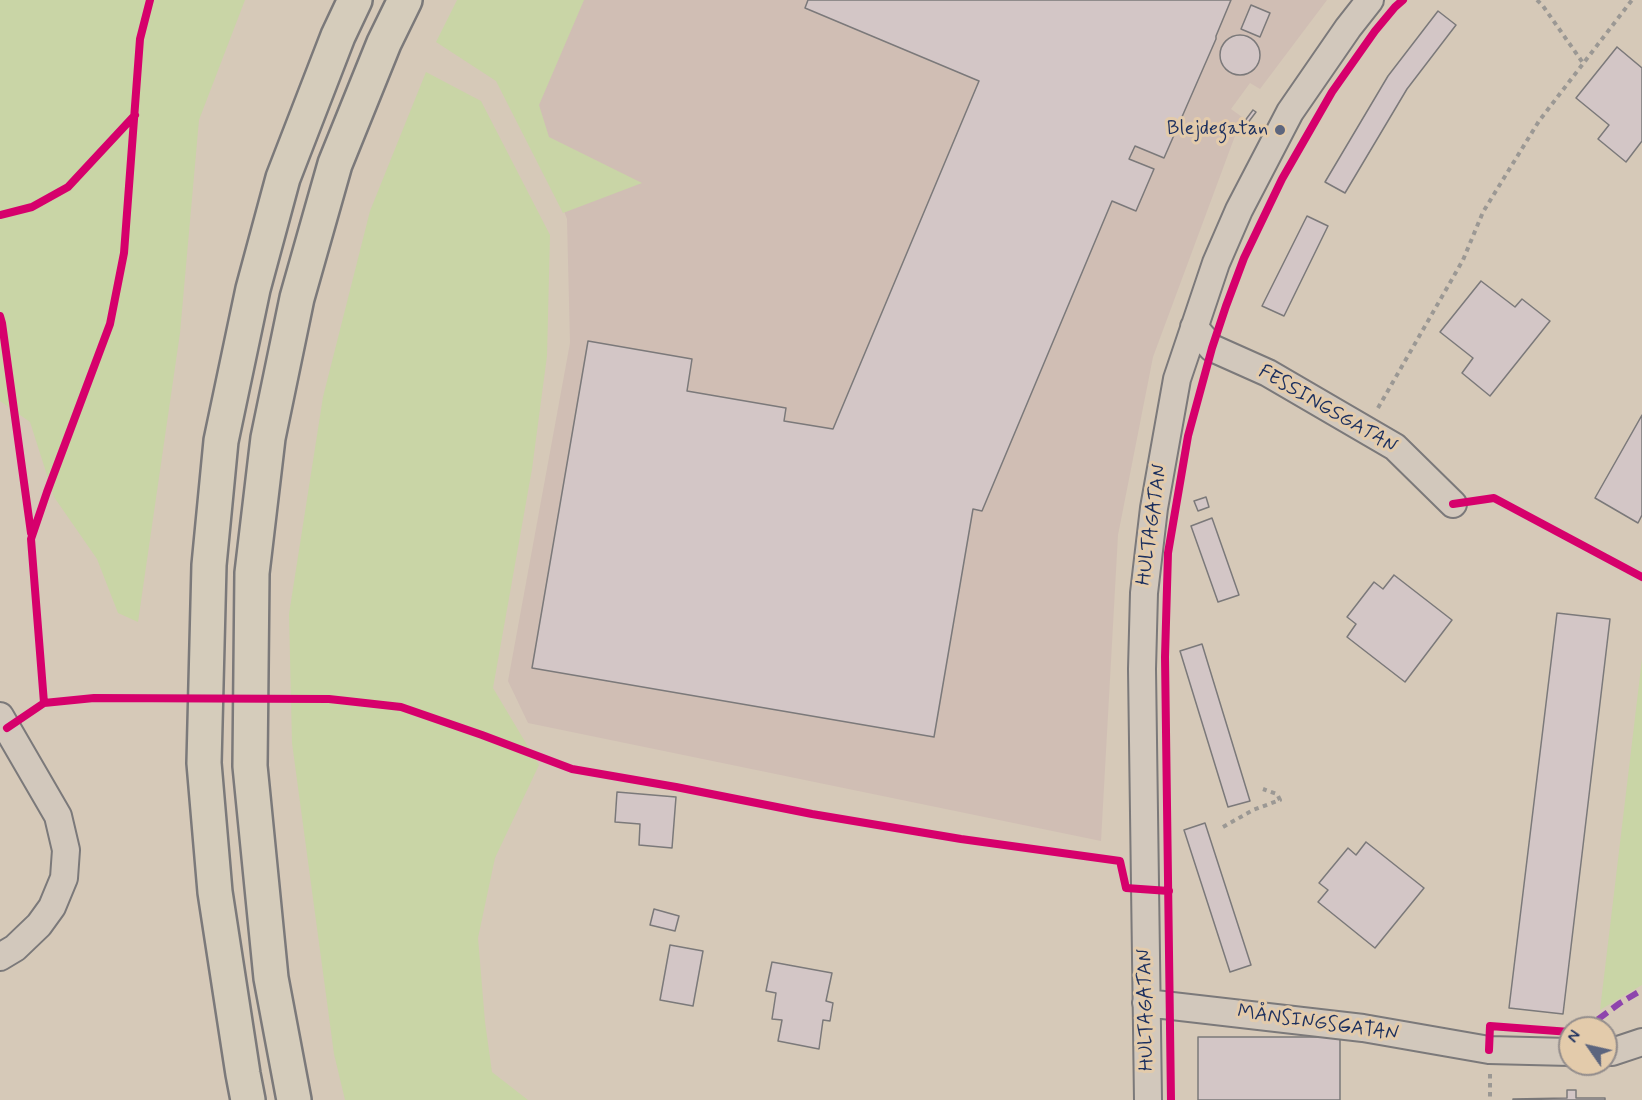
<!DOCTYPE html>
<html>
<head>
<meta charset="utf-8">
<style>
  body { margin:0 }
  #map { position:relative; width:1642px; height:1100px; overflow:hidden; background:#d6c9b8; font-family:Mynerve,sans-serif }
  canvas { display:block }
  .north { position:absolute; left:1558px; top:1016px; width:60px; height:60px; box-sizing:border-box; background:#e3cbab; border:2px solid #938d8c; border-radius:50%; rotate:304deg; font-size:16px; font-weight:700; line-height:24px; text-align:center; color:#1b2f5e }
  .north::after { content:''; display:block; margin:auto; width:21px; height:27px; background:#5c657e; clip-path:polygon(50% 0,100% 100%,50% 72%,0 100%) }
</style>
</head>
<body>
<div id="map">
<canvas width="1642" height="1100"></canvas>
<div class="north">N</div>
</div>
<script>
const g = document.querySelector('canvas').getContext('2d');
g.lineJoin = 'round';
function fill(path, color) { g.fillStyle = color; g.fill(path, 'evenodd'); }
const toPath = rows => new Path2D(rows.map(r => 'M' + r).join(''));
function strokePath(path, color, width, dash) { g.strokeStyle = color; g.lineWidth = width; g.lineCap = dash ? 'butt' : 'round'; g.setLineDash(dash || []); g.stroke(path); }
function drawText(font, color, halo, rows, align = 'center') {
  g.font = font + ' Mynerve,sans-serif'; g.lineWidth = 6; g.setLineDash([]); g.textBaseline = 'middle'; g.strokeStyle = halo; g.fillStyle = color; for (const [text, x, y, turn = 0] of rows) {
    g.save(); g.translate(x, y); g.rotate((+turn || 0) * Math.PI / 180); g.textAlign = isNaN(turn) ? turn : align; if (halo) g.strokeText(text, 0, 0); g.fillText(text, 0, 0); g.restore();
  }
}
fill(toPath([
  [550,0,1327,0,1260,89,1250,83,1231,109,1242,117,1153,357,1118,535,1101,841,528,723,508,681,570,343,567,219,517,85]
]), '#d0beb4');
fill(toPath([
  [0,0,245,0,199,120,180,333,138,622,118,613,97,559,54,497,30,422,0,401],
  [457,0,584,0,539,105,549,137,642,183,563,213,496,81,436,42],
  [426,72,481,101,550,235,547,356,532,469,493,688,539,765,495,858,478,938,485,1022,492,1072,528,1100,345,1100,334,1054,292,743,289,614,323,397,370,211],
  [1642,659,1642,985,1600,1010]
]), '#c9d5a6');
const building = toPath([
  [808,0,1231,0,1216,36,1216,39,1164,158,1135,146,1129,159,1154,169,1136,211,1112,201,982,511,973,509,934,737,532,668,588,341,692,359,687,391,786,408,784,421,833,429,979,81,805,8,808,0],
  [1251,5,1270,13,1260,37,1241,29,1251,5],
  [1438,11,1456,25,1407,89,1345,193,1325,182,1388,76,1438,11],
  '1220 55a20 20 0 1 1 40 0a20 20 0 1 1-40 0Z',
  [1617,47,1642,68,1642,141,1626,162,1598,139,1609,125,1576,98,1617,47],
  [1253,110,1256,112,1247,124,1244,122,1253,110],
  [1307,216,1328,226,1284,316,1262,306,1307,216],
  [1481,281,1515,307,1522,299,1550,321,1490,396,1462,373,1473,358,1440,332,1481,281],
  [1642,415,1642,515,1638,523,1595,498,1642,415],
  [1206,497,1209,507,1198,511,1194,501,1206,497],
  [1212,518,1239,595,1218,602,1191,526,1212,518],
  [1394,575,1452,620,1405,682,1347,637,1356,624,1347,617,1374,582,1383,589,1394,575],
  [1557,613,1610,619,1563,1014,1509,1008,1557,613],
  [1202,644,1250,801,1228,807,1180,651,1202,644],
  [617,792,676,797,672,848,639,845,640,824,615,822,617,792],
  [1205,823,1251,965,1230,972,1184,830,1205,823],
  [1366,842,1424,888,1375,948,1318,902,1328,890,1319,883,1348,848,1356,855,1366,842],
  [654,909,679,916,675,931,650,925,654,909],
  [670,945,703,951,693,1006,660,1000,670,945],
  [772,962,832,973,826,1001,833,1003,830,1021,823,1020,819,1049,778,1041,782,1020,772,1019,776,993,766,991,772,962],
  [1198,1037,1340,1037,1340,1100,1198,1100,1198,1037],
  [1567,1090,1576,1090,1576,1098,1605,1098,1605,1100,1513,1100,1513,1099,1567,1098,1567,1090]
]);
fill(building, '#d3c6c6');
strokePath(building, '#7b797a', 1.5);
const minor = toPath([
  [1194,327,1212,348,1268,373,1395,447,1453,504],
  [0,716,58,816,66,850,64,878,52,907,39,925,15,948,0,957],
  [1146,1003,1363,1028,1489,1050,1570,1052],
  [1606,1052,1612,1052,1642,1042],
  [1148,1100,1142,669,1144,593,1154,508,1177,379,1216,263,1239,210,1290,112,1348,28,1370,0]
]);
const highway = toPath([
  [248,1100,243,1074,215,892,204,763,209,565,221,441,253,289,283,178,338,36,355,0],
  [294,1100,271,978,250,766,252,573,268,438,297,298,335,164,384,43,405,0]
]);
strokePath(minor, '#7b797a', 30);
strokePath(highway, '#7b797a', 38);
strokePath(toPath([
  [1537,0,1543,6,1583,63],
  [1378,408,1463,260,1483,212,1539,121,1632,0],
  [1223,827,1253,810,1280,800,1277,794,1263,789],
  [1490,1074,1490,1100]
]), '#9b9894', 4, [4.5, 4.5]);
strokePath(minor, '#d2c8bc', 26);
strokePath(highway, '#d5ccbb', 33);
strokePath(toPath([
  [1582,1028,1593,1023,1620,1003,1642,990]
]), '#8e44ad', 6, [12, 6]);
strokePath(toPath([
  [0,215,32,207,68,187,135,115],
  [0,316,2,323,31,533],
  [1453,504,1494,498,1642,577],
  [44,703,31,539,47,492,110,324,124,253,140,39,150,0],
  [7,728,44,703,94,698,329,699,401,707,482,735,572,769,676,787,812,814,961,839,1120,861,1126,888,1169,891],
  [1489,1050,1490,1026,1570,1032],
  [1171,1100,1165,657,1168,553,1188,436,1212,348,1226,306,1244,258,1282,179,1332,92,1375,31,1395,7,1403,0]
]), '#d6006c', 8);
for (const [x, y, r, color] of [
  [1280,130,6,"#5c657e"]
]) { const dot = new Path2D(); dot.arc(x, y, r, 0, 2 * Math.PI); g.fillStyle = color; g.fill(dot); strokePath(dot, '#e3cbab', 2); }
drawText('20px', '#1b2f5e', '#e3cbab', [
  ["Blejdegatan",1268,130]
], 'right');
drawText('20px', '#1b2f5e', '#e3cbab', [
  ["FESSINGSGATAN",1327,410,30],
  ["HULTAGATAN",1153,525,-82],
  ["HULTAGATAN",1147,1010,-91],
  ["MÅNSINGSGATAN",1318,1024,8]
]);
</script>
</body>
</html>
